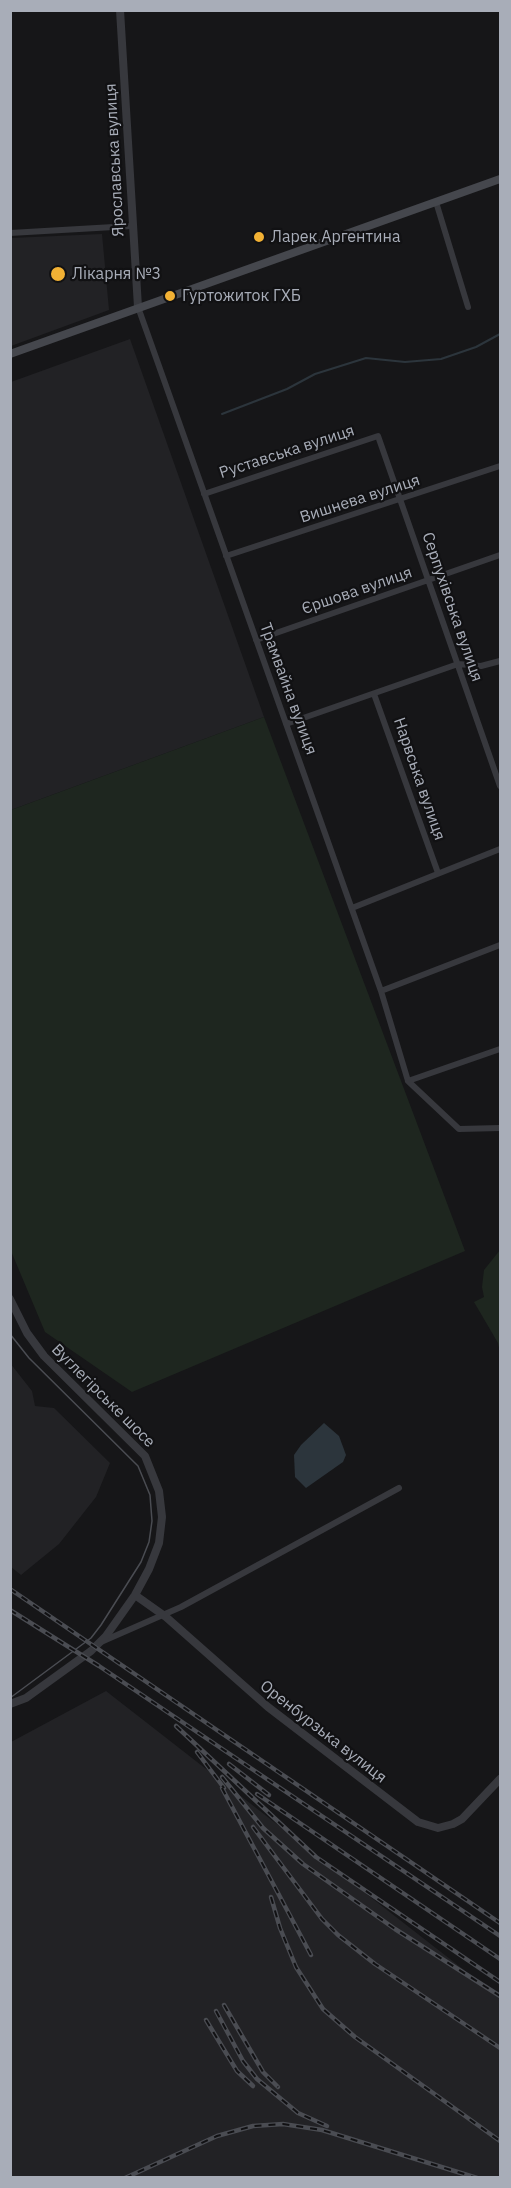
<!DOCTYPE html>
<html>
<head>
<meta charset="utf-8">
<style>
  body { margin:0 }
  #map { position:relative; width:511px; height:2188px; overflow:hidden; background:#161618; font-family:"IBM Plex Sans",sans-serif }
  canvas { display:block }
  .frame { position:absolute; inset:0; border:12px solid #a8adb8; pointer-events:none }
</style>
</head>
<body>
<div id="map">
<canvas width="511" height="2188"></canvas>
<div class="frame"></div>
</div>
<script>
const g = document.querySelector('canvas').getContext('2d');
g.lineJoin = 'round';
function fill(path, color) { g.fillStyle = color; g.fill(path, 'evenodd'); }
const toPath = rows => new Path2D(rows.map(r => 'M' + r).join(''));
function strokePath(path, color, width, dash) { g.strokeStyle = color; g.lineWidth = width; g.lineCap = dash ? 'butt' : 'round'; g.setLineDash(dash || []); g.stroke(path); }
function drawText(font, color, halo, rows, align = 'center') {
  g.font = font + ' "IBM Plex Sans",sans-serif'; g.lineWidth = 4.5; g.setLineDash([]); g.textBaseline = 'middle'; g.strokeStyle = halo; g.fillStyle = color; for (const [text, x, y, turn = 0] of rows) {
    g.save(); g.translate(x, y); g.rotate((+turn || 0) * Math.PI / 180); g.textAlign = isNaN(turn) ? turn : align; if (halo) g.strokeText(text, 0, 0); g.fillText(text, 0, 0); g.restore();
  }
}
fill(toPath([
  [102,234,109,310,11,346,11,238],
  [130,339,264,717,11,810,11,382],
  [10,1363,32,1391,35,1406,54,1408,110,1463,96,1497,59,1544,21,1575,11,1567],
  [106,1691,500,1998,500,2177,11,2177,11,1742]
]), '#222225');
fill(toPath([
  [264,717,465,1251,132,1392,45,1332,11,1251,11,810],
  [500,1250,500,1353,498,1343,474,1302,484,1297,482,1287,484,1270]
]), '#1e261f');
fill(toPath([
  [324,1423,339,1436,346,1455,343,1462,306,1488,295,1477,294,1455,301,1445]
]), '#2c353c');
strokePath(toPath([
  [222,414,287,389,315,374,366,358,405,362,441,359,476,347,500,334]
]), '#2c353c', 2);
strokePath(toPath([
  [436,202,468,307],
  [10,233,131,226],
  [138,307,381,991,408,1081],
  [204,494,378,436,500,786],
  [226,556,500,466],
  [256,640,500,555],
  [374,694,438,873],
  [286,724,458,664,481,666,500,661],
  [352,908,500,849],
  [381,991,500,945],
  [408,1081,459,1129,500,1128],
  [408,1081,500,1049],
  [101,1642,181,1607,399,1488]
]), '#37383d', 6);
strokePath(toPath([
  [120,10,138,307],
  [10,1299,27,1333,44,1356,145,1456,159,1491,162,1517,159,1543,149,1569,135,1595,106,1636,91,1651,26,1698,10,1704],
  [135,1595,166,1617,268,1707,418,1822,438,1828,453,1824,462,1819,500,1779]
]), '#37383d', 8);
strokePath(toPath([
  [10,354,500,179]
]), '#45474d', 8);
strokePath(toPath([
  [10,1334,29,1358,138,1466,150,1495,152,1521,149,1542,141,1562,101,1625,91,1638,10,1698]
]), '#4a4c52', 1.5);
const rail = toPath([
  [10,1589,500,1923],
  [10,1610,99,1666,500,1936],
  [176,1726,316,1857,500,1982],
  [197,1752,224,1788],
  [229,1764,269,1795],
  [222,1777,263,1828,303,1864,395,1929,500,1996],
  [222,1788,311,1955],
  [257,1794,500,1959],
  [253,1827,322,1919,338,1935,375,1964,500,2048],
  [271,1897,280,1928,296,1967,323,2009,355,2037,500,2141],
  [224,2005,263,2072,278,2087],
  [216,2011,243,2061,257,2079,298,2113,327,2126],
  [206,2020,237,2071,253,2086],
  [125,2178,217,2136,253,2126,283,2124,322,2130,477,2178]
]);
strokePath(rail, '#4a4c52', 4.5);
strokePath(rail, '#111113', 2, [7]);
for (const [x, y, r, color] of [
  [259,237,6,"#f2b134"],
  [58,274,8,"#f2b134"],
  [170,296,6,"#f2b134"]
]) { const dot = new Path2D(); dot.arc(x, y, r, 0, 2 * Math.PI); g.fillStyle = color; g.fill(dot); strokePath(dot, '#111113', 2); }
drawText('16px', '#a8adb8', '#111113', [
  ["Ярославська вулиця",115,160,-93],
  ["Руставська вулиця",287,452,-18],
  ["Вишнева вулиця",360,499,-18],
  ["Єршова вулиця",357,591,-19],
  ["Серпухівська вулиця",452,607,71],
  ["Трамвайна вулиця",288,689,70],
  ["Нарвська вулиця",419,779,71],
  ["Вуглегірське шосе",103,1396,45],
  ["Оренбурзька вулиця",323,1732,38]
]);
drawText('16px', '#a8adb8', '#111113', [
  ["Ларек Аргентина",271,237],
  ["Лікарня №3",72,274],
  ["Гуртожиток ГХБ",182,296]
], 'left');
</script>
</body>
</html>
